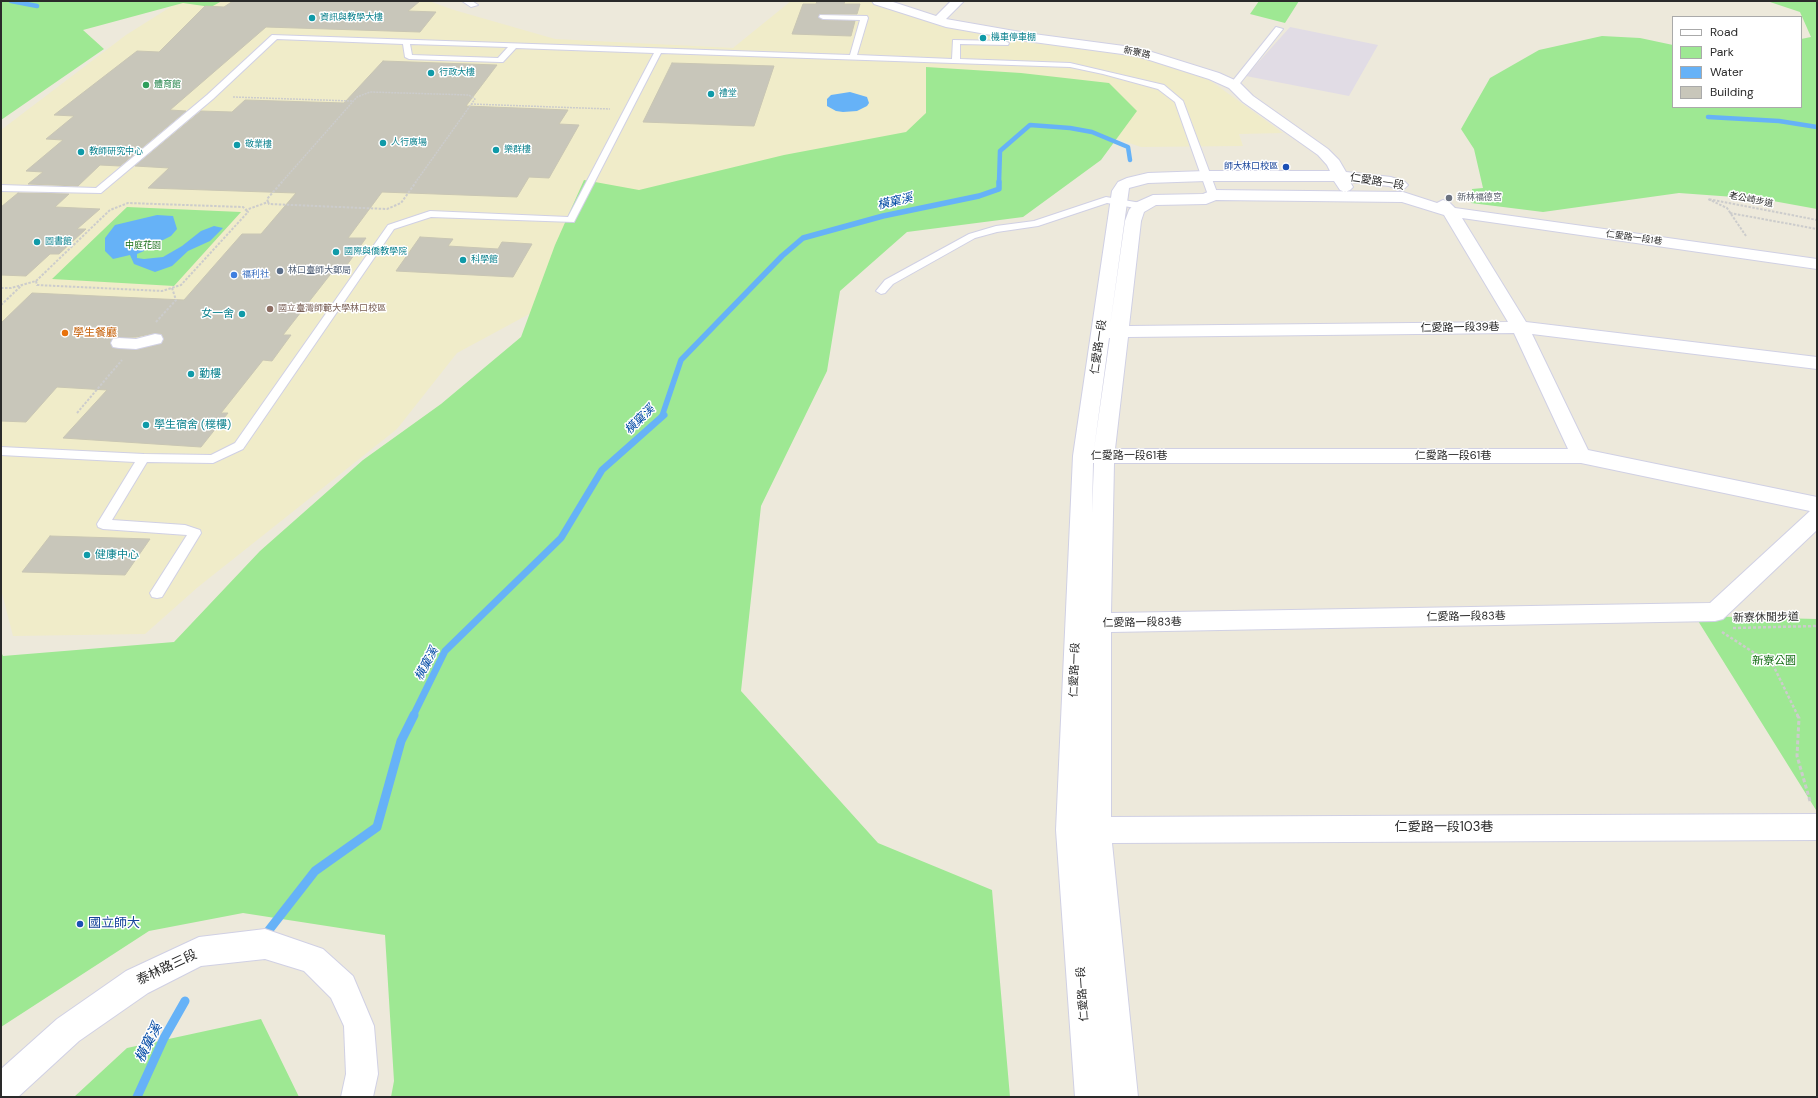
<!DOCTYPE html>
<html>
<head>
<meta charset="utf-8">
<style>
  body { margin:0 }
  #map { position:relative; width:1818px; height:1098px; overflow:hidden; background:#ede9db; font-family:"DM Sans",sans-serif }
  canvas { display:block }
  .frame { position:absolute; inset:0; border:2px solid #2a2a2a; pointer-events:none }
  .legend { position:absolute; left:1672px; top:16px; width:130px; height:92px; box-sizing:border-box; background:#fff; border:1px solid #aaa; margin:0; padding:5px 7px; list-style:none; font-size:12px; color:#2a2a2a }
  .legend li { display:flex; align-items:center; gap:8px; height:20px }
  .legend b { width:20px; border:1px solid #aaa }
</style>
</head>
<body>
<div id="map">
<canvas width="1818" height="1098"></canvas>
<div class="frame"></div>
<ul class="legend">
<li><b style="height:5px;background:#fff"></b>Road</li>
<li><b style="height:11px;background:#9ee893"></b>Park</li>
<li><b style="height:11px;background:#66b2f7"></b>Water</li>
<li><b style="height:11px;background:#c8c6ba"></b>Building</li>
</ul>
</div>
<script>
const g = document.querySelector('canvas').getContext('2d');
g.lineJoin = 'round';
function fill(path, color) { g.fillStyle = color; g.fill(path, 'evenodd'); }
const toPath = rows => new Path2D(rows.map(r => 'M' + r).join(''));
function strokePath(path, color, width, dash) { g.strokeStyle = color; g.lineWidth = width; g.lineCap = dash ? 'butt' : 'round'; g.setLineDash(dash || []); g.stroke(path); }
function drawText(font, color, halo, rows, align = 'center') {
  g.font = font + ' "DM Sans","Noto Sans TC",sans-serif'; g.lineWidth = 3; g.setLineDash([]); g.textBaseline = 'middle'; g.strokeStyle = halo; g.fillStyle = color; for (const [text, x, y, turn = 0] of rows) {
    g.save(); g.translate(x, y); g.rotate((+turn || 0) * Math.PI / 180); g.textAlign = isNaN(turn) ? turn : align; if (halo) g.strokeText(text, 0, 0); g.fillText(text, 0, 0); g.restore();
  }
}
fill(toPath([
  [1290,27,1378,45,1349,96,1246,76]
]), '#e1dce5');
fill(toPath([
  [180,1,429,1,454,10,555,39,733,48,791,1,870,1,941,23,1090,48,1162,63,1208,79,1283,133,1239,134,1243,146,1141,147,1078,126,620,265,457,353,397,429,198,587,145,634,13,636,2,593,1,593,1,130,126,35]
]), '#f0ecc9');
fill(toPath([
  [1,1,222,1,211,7,183,3,83,30,104,49,1,120],
  [1259,1,1299,1,1285,23,1250,14],
  [1767,1,1817,1,1817,209,1762,199,1679,193,1543,212,1471,203,1472,189,1483,188,1474,149,1461,129,1490,78,1539,50,1602,36,1640,38,1673,45,1673,107,1801,107,1801,39,1811,37,1800,12],
  [926,67,1021,73,1109,83,1137,111,1101,160,1023,217,907,232,840,291,827,371,761,506,741,691,878,843,992,890,1010,1097,391,1097,394,1081,385,935,243,913,149,931,1,1027,1,652,3,656,174,642,260,551,363,460,441,404,521,337,555,245,584,180,639,190,784,155,906,132,926,113],
  [127,207,241,212,174,286,52,279],
  [1695,616,1817,619,1817,810,1816,810],
  [261,1019,299,1097,74,1097,127,1048]
]), '#9ee893');
fill(toPath([
  [850,92,867,97,869,103,867,106,857,111,843,112,836,111,827,106,827,99,831,95],
  [157,215,173,216,177,229,171,236,163,240,143,245,144,251,137,254,137,258,144,259,163,257,182,246,201,231,214,226,223,228,210,241,188,251,172,266,155,272,134,264,130,255,113,259,105,251,105,238,115,225]
]), '#66b2f7');
strokePath(toPath([
  [11,1,37,6],
  [1708,117,1779,121,1817,127],
  [999,183,1000,151,1030,125,1070,128,1092,132,1128,147,1130,160]
]), '#66b2f7', 4.5);
strokePath(toPath([
  [662,416,681,360,782,256,803,238,883,216,979,196,999,189,999,182]
]), '#66b2f7', 5.5);
strokePath(toPath([
  [413,716,445,651,561,538,602,470,664,415]
]), '#66b2f7', 7);
strokePath(toPath([
  [269,930,315,871,377,827,401,741,414,715],
  [137,1097,164,1038,185,1001]
]), '#66b2f7', 9);
const building = toPath([
  [233,1,420,1,408,11,436,12,420,32,266,27,170,110,186,111,120,166,100,165,78,186,28,184,43,172,26,171,63,140,46,139,74,116,54,115,137,51,159,52,205,6,224,7,233,1],
  [817,1,845,1,844,4,860,4,857,14,820,14,818,16,823,20,855,21,851,36,792,34,803,4,816,4,817,1],
  [383,61,497,65,466,106,568,110,559,124,579,125,549,178,529,177,517,197,382,192,348,238,366,238,342,272,333,271,283,335,291,335,272,361,263,360,221,413,228,413,201,447,63,438,107,390,57,387,26,422,1,421,1,323,32,293,184,300,242,234,261,234,296,193,148,188,169,168,135,166,201,111,232,112,245,100,344,103,383,61],
  [155,333,162,334,164,340,161,344,136,350,113,348,110,344,113,338,136,337,155,333],
  [672,63,774,66,754,126,643,122,672,63],
  [18,193,69,194,55,207,100,209,77,229,86,229,59,254,50,254,26,276,1,275,1,207,18,193],
  [420,237,453,239,448,246,498,249,502,242,532,244,513,277,396,271,420,237],
  [50,536,150,539,125,575,22,572,50,536]
]);
fill(building, '#c8c6ba');
strokePath(building, '#c9c6b4', 1);
const service = toPath([
  [462,1,472,1,478,5,471,7,462,1],
  [820,15,867,16,868,18,857,55,952,59,953,40,1005,41,1009,43,1008,45,960,44,960,59,1070,63,1164,85,1183,101,1218,195,1213,198,1208,195,1175,102,1158,89,1103,74,1070,67,661,53,574,222,431,217,394,229,243,449,213,463,147,462,112,520,185,525,200,530,201,533,162,597,157,598,152,597,150,593,187,535,103,529,98,527,97,524,135,462,1,455,1,447,144,454,211,455,235,443,388,225,430,211,568,217,654,53,516,48,503,62,500,62,409,59,405,57,403,44,277,39,213,99,101,193,1,191,1,185,96,188,207,95,272,35,850,55,860,20,823,19,819,17,820,15],
  [410,44,508,47,498,58,412,55,410,44],
  [1276,27,1283,29,1237,87,1231,87,1231,83,1276,27],
  [1106,197,1141,203,1146,206,1141,209,1107,203,1038,226,997,232,975,238,893,284,885,293,881,294,876,291,885,280,969,234,996,226,1034,221,1106,197]
]);
const pedestrian = toPath([
  [155,334,161,335,163,339,161,343,136,349,119,348,113,347,111,343,113,339,119,338,136,339,155,334]
]);
const minor = toPath([
  [872,1,890,1,936,16,951,1,964,1,946,19,1026,33,1139,48,1219,73,1239,82,1253,96,1328,149,1339,160,1346,172,1391,177,1405,182,1408,185,1405,188,1400,190,1389,186,1350,182,1353,187,1350,190,1345,192,1340,190,1334,181,1206,181,1148,183,1129,188,1110,326,1125,221,1129,210,1135,203,1153,195,1203,194,1213,190,1403,192,1437,203,1443,200,1449,202,1455,208,1817,259,1817,269,1462,218,1526,322,1817,357,1817,369,1532,334,1588,450,1817,497,1817,530,1723,619,1715,621,1111,632,1111,817,1817,814,1817,840,1112,843,1138,1097,1075,1097,1056,830,1073,456,1112,191,1118,182,1127,178,1148,173,1206,171,1330,171,1327,165,1318,155,1243,102,1229,88,1209,79,1137,56,1026,41,946,27,874,4,872,1],
  [1216,200,1402,202,1444,215,1508,322,1129,326,1141,221,1144,212,1156,205,1206,204,1216,200],
  [1514,333,1568,449,1115,449,1128,337,1514,333],
  [1109,338,1110,338,1094,449,1109,338],
  [1093,463,1094,463,1092,513,1093,463],
  [1114,463,1581,463,1810,511,1710,603,1111,613,1114,463]
]);
const secondary = toPath([
  [265,929,323,949,353,976,374,1026,378,1074,373,1097,341,1097,346,1074,344,1026,331,998,304,971,265,959,201,966,148,993,79,1041,18,1097,1,1097,1,1069,57,1019,126,971,199,937,265,929]
]);
strokePath(service, '#d0d0e4', 2);
strokePath(pedestrian, '#d0d0e4', 2);
strokePath(minor, '#d0d0e4', 2);
strokePath(secondary, '#d0d0e4', 2);
strokePath(toPath([
  [233,97,352,101],
  [471,104,610,109],
  [281,183,357,97,370,92,469,95,475,99,415,183]
]), '#ccc', 1.5, [2, 1]);
strokePath(toPath([
  [268,202,269,204,387,209,401,203,416,182],
  [268,202,267,199,282,182],
  [1730,213,1817,229],
  [1746,236,1727,208,1708,199,1817,220],
  [36,281,37,285,162,291,181,285,248,212,246,210],
  [1,288,11,288,36,281,110,210,128,203,243,207,246,210,268,202],
  [1,305,22,285],
  [156,322,176,300,172,288],
  [77,413,122,360]
]), '#ccc', 2, [2.5, 1.5]);
strokePath(toPath([
  [1733,628,1817,626],
  [1722,632,1773,665,1798,716]
]), '#ccc', 2.5, [3, 2]);
strokePath(toPath([
  [1797,715,1799,718,1797,756,1810,801]
]), '#ccc', 3, [4, 2.5]);
fill(service, '#fff');
fill(pedestrian, '#fff');
fill(minor, '#fff');
fill(secondary, '#fff');
for (const [x, y, r, color] of [
  [312,18,4,"#0f9aa8"],
  [983,38,4,"#0f9aa8"],
  [431,73,4,"#0f9aa8"],
  [146,85,4,"#2e9e5b"],
  [711,94,4,"#0f9aa8"],
  [383,143,4,"#0f9aa8"],
  [237,145,4,"#0f9aa8"],
  [496,150,4,"#0f9aa8"],
  [81,152,4,"#0f9aa8"],
  [1286,167,4,"#1a4fb4"],
  [1449,198,4,"#6b7280"],
  [37,242,4,"#0f9aa8"],
  [336,252,4,"#0f9aa8"],
  [463,260,4,"#0f9aa8"],
  [280,271,4,"#5c6f8a"],
  [234,275,4,"#3f7fe0"],
  [270,309,4,"#8d6e63"],
  [242,314,4,"#0f9aa8"],
  [65,333,4,"#e8710a"],
  [191,374,4,"#0f9aa8"],
  [146,425,4,"#0f9aa8"],
  [87,555,4,"#0f9aa8"],
  [80,924,4,"#1a4fb4"]
]) { const dot = new Path2D(); dot.arc(x, y, r, 0, 2 * Math.PI); g.fillStyle = color; g.fill(dot); strokePath(dot, '#fff', 1.5); }
drawText('9px', '#0d838f', '#fff', [
  ["資訊與教學大樓",320,18],
  ["機車停車棚",991,38],
  ["行政大樓",439,73],
  ["禮堂",719,94],
  ["人行廣場",391,143],
  ["敬業樓",245,145],
  ["樂群樓",504,150],
  ["教師研究中心",89,152],
  ["圖書館",45,242],
  ["國際與僑教學院",344,252],
  ["科學館",471,260]
], 'left');
drawText('9px', '#2a2a2a', '#fff', [
  ["新寮路",1137,53,12],
  ["老公崎步道",1751,200,11],
  ["仁愛路一段1巷",1634,238,8]
]);
drawText('9px', '#27864d', '#fff', [
  ["體育館",154,85]
], 'left');
drawText('9px', '#164399', '#fff', [
  ["師大林口校區",1278,167]
], 'right');
drawText('9px', '#5b616d', '#fff', [
  ["新林福德宮",1457,198]
], 'left');
drawText('9px', '#156d15', '#fff', [
  ["中庭花園",143,246]
]);
drawText('9px', '#4e5e75', '#fff', [
  ["林口臺師大郵局",288,271]
], 'left');
drawText('9px', '#366cbe', '#fff', [
  ["福利社",242,275]
], 'left');
drawText('9px', '#785e54', '#fff', [
  ["國立臺灣師範大學林口校區",278,309]
], 'left');
drawText('11px', '#2a2a2a', '#fff', [
  ["仁愛路一段",1377,182,9],
  ["仁愛路一段39巷",1460,328,-1],
  ["仁愛路一段",1099,347,-82],
  ["仁愛路一段61巷",1129,456],
  ["仁愛路一段61巷",1453,456],
  ["仁愛路一段83巷",1466,617,-1],
  ["新寮休閒步道",1766,618,-1],
  ["仁愛路一段83巷",1142,623,-1],
  ["仁愛路一段",1075,670,-88],
  ["仁愛路一段",1083,994,-94]
]);
drawText('11px', '#0d838f', '#fff', [
  ["女一舍",234,314,"right"],
  ["勤樓",199,374],
  ["學生宿舍 (樸樓)",154,425],
  ["健康中心",95,555]
], 'left');
drawText('11px', '#c56008', '#fff', [
  ["學生餐廳",73,333]
], 'left');
drawText('11px', '#156d15', '#fff', [
  ["新寮公園",1774,661]
]);
drawText('italic 12px', '#034ba5', '#fff', [
  ["橫窠溪",895,202,-13],
  ["橫窠溪",640,420,-44],
  ["橫窠溪",427,664,-62]
]);
drawText('13px', '#2a2a2a', '#fff', [
  ["仁愛路一段103巷",1444,828],
  ["泰林路三段",167,968,-25]
]);
drawText('13px', '#164399', '#fff', [
  ["國立師大",88,924]
], 'left');
drawText('italic 14px', '#034ba5', '#fff', [
  ["橫窠溪",149,1043,-63]
]);
</script>
</body>
</html>
